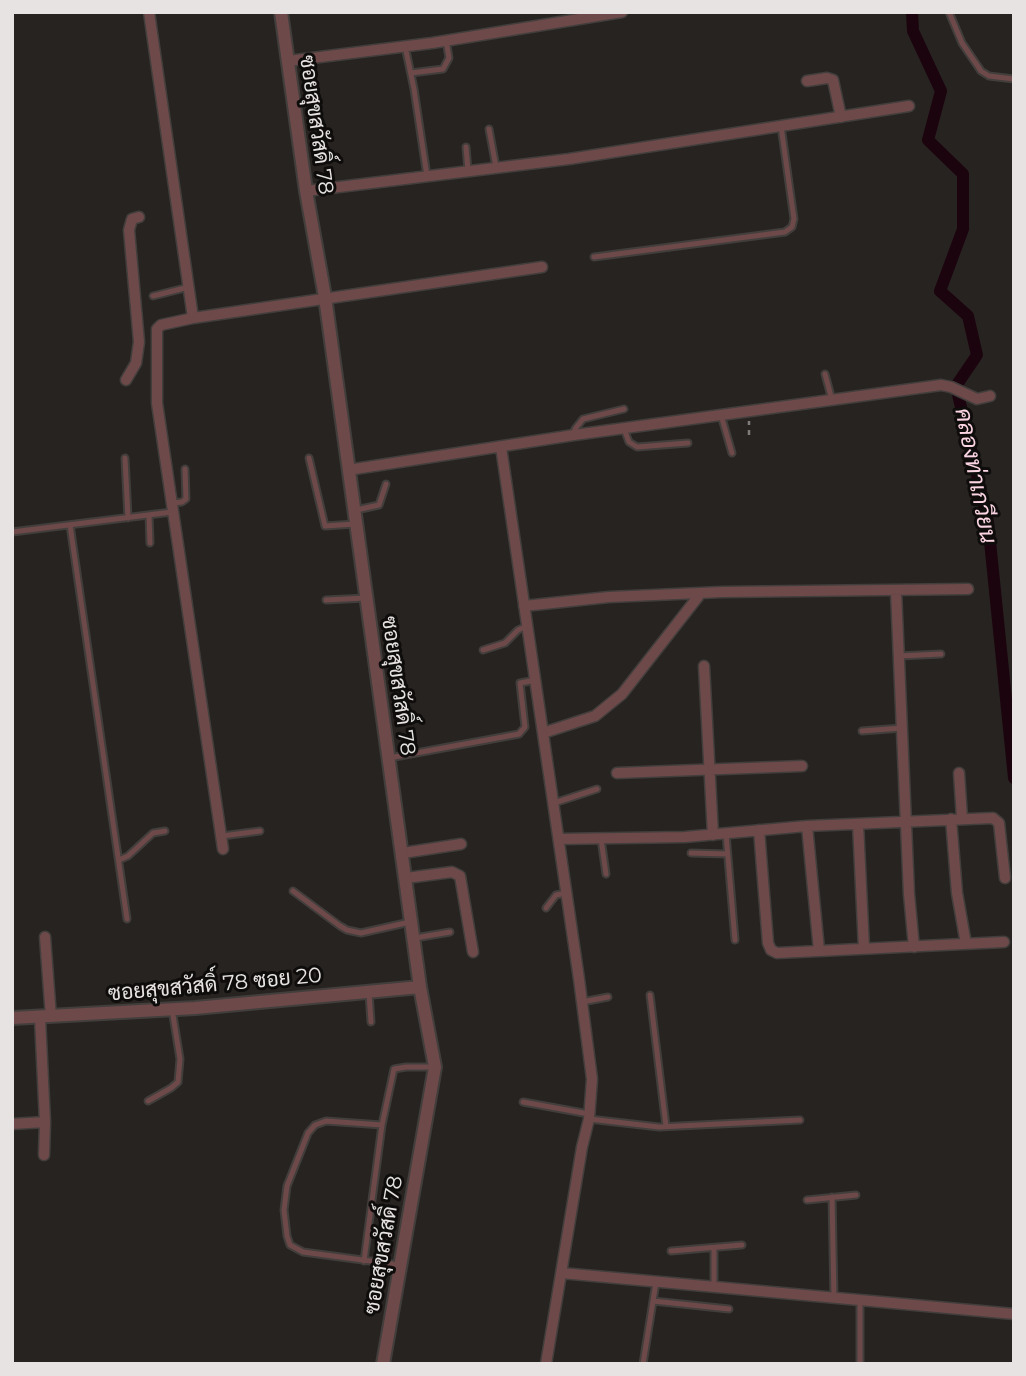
<!DOCTYPE html>
<html>
<head>
<meta charset="utf-8">
<style>
  body { margin:0 }
  #map { position:relative; width:1026px; height:1376px; overflow:hidden; background:#272321; font-family:Montserrat,sans-serif }
  canvas { display:block }
  .frame { position:absolute; inset:0; border:14px solid #e6e3e2; pointer-events:none }
</style>
</head>
<body>
<div id="map">
<canvas width="1026" height="1376"></canvas>
<div class="frame"></div>
</div>
<script>
const g = document.querySelector('canvas').getContext('2d');
g.lineJoin = 'round';
const toPath = rows => new Path2D(rows.map(r => 'M' + r).join(''));
function strokePath(path, color, width, dash) { g.strokeStyle = color; g.lineWidth = width; g.lineCap = dash ? 'butt' : 'round'; g.setLineDash(dash || []); g.stroke(path); }
function drawText(font, color, halo, rows, align = 'center') {
  g.font = font + ' Montserrat,Sarabun,sans-serif'; g.lineWidth = 6; g.setLineDash([]); g.textBaseline = 'middle'; g.strokeStyle = halo; g.fillStyle = color; for (const [text, x, y, turn = 0] of rows) {
    g.save(); g.translate(x, y); g.rotate((+turn || 0) * Math.PI / 180); g.textAlign = isNaN(turn) ? turn : align; if (halo) g.strokeText(text, 0, 0); g.fillText(text, 0, 0); g.restore();
  }
}
strokePath(toPath([
  [912,12,913,31,941,91,928,140,963,174,963,229,940,291,968,316,977,355,956,386,988,522,1014,778]
]), '#1c040f', 12);
const service = toPath([
  [949,12,962,43,981,71,989,76,1014,79],
  [405,46,414,89,427,176],
  [411,73,443,69,449,58,446,40],
  [489,129,496,167],
  [466,147,468,171],
  [594,257,785,232,792,227,794,219,781,126],
  [153,296,189,287],
  [825,374,832,400],
  [721,415,732,453],
  [624,429,629,442,637,447,688,443],
  [574,435,575,429,583,419,624,409],
  [125,458,128,518],
  [309,458,325,526,355,524],
  [172,503,182,502,186,499,185,469],
  [356,510,379,505,386,484],
  [149,515,150,543],
  [70,525,127,919],
  [12,532,172,512],
  [326,600,365,598],
  [483,650,505,643,518,630,527,626],
  [899,656,941,654],
  [862,731,902,728],
  [389,758,519,734,525,727,520,683,536,680],
  [554,803,597,789],
  [726,834,735,940],
  [222,836,260,831],
  [601,839,606,874],
  [691,853,727,854],
  [119,860,128,856,153,833,165,831],
  [293,891,340,926,347,930,361,933,410,922],
  [546,908,556,895,567,893],
  [415,938,450,932],
  [369,993,371,1022],
  [650,995,666,1126],
  [582,1002,608,997],
  [148,1101,171,1088,178,1082,180,1059,172,1009],
  [523,1102,589,1114],
  [589,1119,659,1127,800,1120],
  [382,1125,326,1121,315,1125,308,1133,287,1186,284,1210,287,1236,290,1245,303,1252,400,1265],
  [832,1197,834,1298],
  [807,1200,856,1195],
  [714,1249,714,1287],
  [671,1251,742,1245],
  [364,1261,382,1125,394,1069,406,1067,435,1067],
  [653,1301,729,1309],
  [860,1301,860,1364],
  [643,1364,656,1282]
]);
const minor = toPath([
  [149,12,193,318],
  [288,61,432,43,622,12],
  [807,81,827,78,833,80,841,117],
  [306,191,569,159,909,106],
  [126,380,136,363,139,342,129,230,132,219,139,217],
  [501,447,579,979,592,1079,589,1119,582,1147,546,1364],
  [348,470,574,435,941,385,951,387,977,399,990,396],
  [896,591,909,894,914,947],
  [524,606,609,597,722,592,968,589],
  [704,666,713,835],
  [543,733,595,716,622,694,701,593],
  [617,773,802,766],
  [959,773,962,818],
  [951,819,957,893,966,944],
  [858,824,864,948],
  [807,826,819,950],
  [759,830,768,943,771,950,777,953,1004,942],
  [559,839,685,837,807,826,993,818,999,823,1005,878],
  [223,849,157,403,157,329,161,325,193,318,542,267],
  [403,853,461,844],
  [406,878,452,872,460,876,473,952],
  [45,937,51,1017],
  [12,1124,45,1122,40,1018],
  [44,1155,45,1122],
  [561,1273,1014,1314]
]);
const tertiary = toPath([
  [281,12,306,191,325,297,420,987,435,1067,383,1364],
  [12,1018,195,1008,420,987]
]);
strokePath(service, '#423e3c', 9);
strokePath(minor, '#423e3c', 13);
strokePath(tertiary, '#423e3c', 16);
strokePath(toPath([
  [749,435,749,421]
]), '#807c7b', 2.5, [5, 5]);
strokePath(service, '#6d494a', 5);
strokePath(minor, '#6d494a', 10);
strokePath(tertiary, '#6d494a', 12);
drawText('21px', '#e6e3e2', '#0f0d0c', [
  ["ซอยสุขสวัสดิ์ 78",316,125,82],
  ["ซอยสุขสวัสดิ์ 78",398,686,82],
  ["ซอยสุขสวัสดิ์ 78 ซอย 20",215,985,-5],
  ["ซอยสุขสวัสดิ์ 78",384,1245,-80]
]);
drawText('italic 23px', '#fbd5e3', '#0f0d0c', [
  ["คลองท่าเกวียน",975,476,79]
]);
</script>
</body>
</html>
